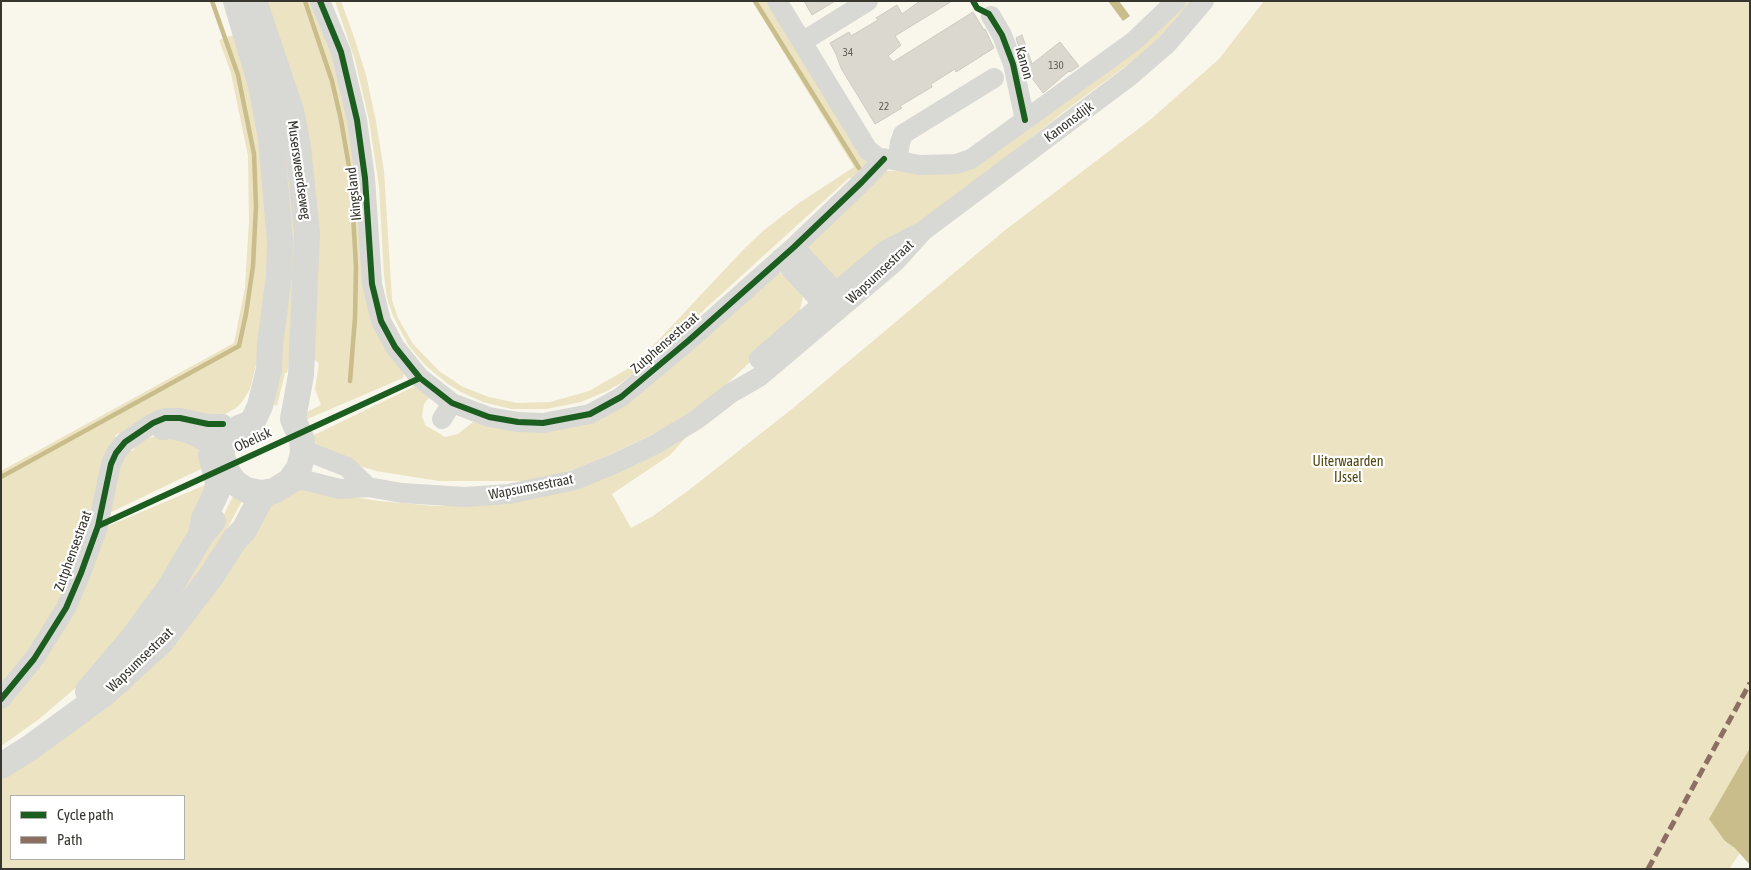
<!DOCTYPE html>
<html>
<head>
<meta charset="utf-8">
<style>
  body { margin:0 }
  #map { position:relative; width:1751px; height:870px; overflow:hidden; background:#f9f6ec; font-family:"Asap Condensed",sans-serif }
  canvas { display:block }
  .frame { position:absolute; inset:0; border:2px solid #37362e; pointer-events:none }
  .legend { position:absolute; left:10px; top:795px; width:175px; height:65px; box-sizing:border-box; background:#fff; border:1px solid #afafab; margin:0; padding:6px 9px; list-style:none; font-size:15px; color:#37362e }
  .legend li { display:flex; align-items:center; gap:10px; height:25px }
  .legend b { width:25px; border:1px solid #afafab }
</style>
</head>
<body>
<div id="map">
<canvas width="1751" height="870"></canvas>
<div class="frame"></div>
<ul class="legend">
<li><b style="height:6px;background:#1b5e20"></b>Cycle path</li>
<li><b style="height:6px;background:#8d6e63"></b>Path</li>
</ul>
</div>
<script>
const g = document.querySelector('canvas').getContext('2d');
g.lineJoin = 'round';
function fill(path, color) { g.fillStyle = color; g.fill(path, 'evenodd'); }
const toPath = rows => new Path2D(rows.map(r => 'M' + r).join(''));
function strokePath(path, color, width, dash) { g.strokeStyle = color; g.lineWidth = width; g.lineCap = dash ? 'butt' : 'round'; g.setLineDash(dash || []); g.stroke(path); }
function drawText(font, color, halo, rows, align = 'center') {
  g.font = font + ' "Asap Condensed",sans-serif'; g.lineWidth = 4.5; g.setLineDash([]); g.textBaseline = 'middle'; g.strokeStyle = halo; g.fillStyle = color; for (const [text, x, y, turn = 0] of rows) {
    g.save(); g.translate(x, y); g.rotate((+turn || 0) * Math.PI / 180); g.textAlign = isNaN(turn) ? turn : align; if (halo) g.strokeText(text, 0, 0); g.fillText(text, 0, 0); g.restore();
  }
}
fill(toPath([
  [259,1,316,1,338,61,365,230,404,374,403,378,305,420,307,412,321,405,315,389,319,363,314,360,314,314],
  [335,1,341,1,353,34,366,75,376,121,384,171,392,300,398,318,413,344,439,371,463,387,489,397,517,403,550,402,589,391,636,364,743,250,763,231,799,203,854,167,752,1,767,1,869,162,861,178,849,178,639,369,621,383,607,391,581,402,546,409,511,409,483,402,461,392,448,384,425,365,409,346,393,316,387,298,384,275,379,186,369,120,355,60],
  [1182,1,1194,1,1166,32,1137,58,1070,107,950,201,838,278,832,277,803,244,884,171,954,169],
  [1264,1,1750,1,1750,838,1729,869,1,869,1,775,35,753,261,509,295,488,379,501,435,506,465,506,688,435,670,455,612,494,631,528,653,516,689,490,792,409,1004,231,1150,120,1219,59],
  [11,796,184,796,184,859,11,859],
  [243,32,273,205,258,357,250,389,242,402,236,408,223,415,121,435,118,433,115,436,118,439,93,520,59,607,1,690,1,471,234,343,245,288,249,221,248,156,231,73,219,40],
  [285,151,295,192,293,334,287,373,285,373,277,406,272,403],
  [777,273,785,274,803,296,800,310,785,329,714,396,668,427,584,467,533,481,439,481,376,471,343,461,314,445,316,443,312,436,417,385,432,394,424,404,422,416,425,425,445,437,458,434,473,422,571,422],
  [161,435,181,437,200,451,203,468,107,514,115,472,129,449,132,451,135,448,133,445,145,439],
  [205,485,209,494,160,587,78,686,39,719,1,746,1,708,106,527],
  [233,496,242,501,213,555,122,665,218,527]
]), '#ebe3c1');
fill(toPath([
  [1108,1,1119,1,1130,16,1123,21],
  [1750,748,1750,865,1735,848,1725,841,1709,819]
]), '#c9bd8b');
strokePath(toPath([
  [305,1,332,81,341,120,351,178,356,267,355,318,350,381],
  [755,1,859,168],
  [1,477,239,346,246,314,253,266,256,206,254,154,238,75,212,1]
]), '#c9bd8b', 4.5);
const building = toPath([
  [804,1,835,1,812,15,804,1],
  [920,1,952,1,895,36,901,45,888,56,893,62,973,12,984,30,985,29,994,48,956,72,955,69,931,84,932,87,900,106,902,108,875,124,841,68,836,54,830,43,849,32,851,36,878,20,876,18,897,5,902,14,920,1],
  [1022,35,1032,64,1060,42,1079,66,1070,72,1069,71,1043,93,1027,71,1016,38,1022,35]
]);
fill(building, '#dad8cf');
strokePath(building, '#cccac2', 1);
strokePath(toPath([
  [320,1,341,52,357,120,365,178,372,284,381,321,395,347,420,378,452,403,489,417,518,422,543,423,590,414,621,397,688,341,794,247,862,182,884,159],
  [777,1,868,150,877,157,920,165,956,164,971,159,1134,41,1176,1],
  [991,16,1002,35,1013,64,1025,120],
  [802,42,868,1],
  [897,161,900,143,903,134,994,78],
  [794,247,836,292,839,305],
  [781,258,822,303,835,308],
  [759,359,836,292,886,250,923,231,1130,76,1167,44,1204,1],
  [442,419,452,403],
  [162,430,172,429,187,433,197,437,212,447],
  [303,446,309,452,347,467,368,487],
  [290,481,304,480,340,489,368,487,402,493,465,497,508,494,575,480,614,464,656,444,696,420,731,393,759,377,896,261,923,231],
  [1,699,34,659,66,608,81,573,98,526,111,464,116,453,125,442,153,423,165,418,180,418,208,424,223,424]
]), '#d8d8d4', 20);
strokePath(toPath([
  [212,447,222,456,226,470,234,482,246,490,261,493,274,491,290,481,299,468,303,453,302,440,293,419,301,375,307,233,298,147,291,111,254,1],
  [222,456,222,449,228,436,239,428,252,423,260,406,269,369,270,344,279,276,280,241,271,138,261,85,236,1],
  [201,535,204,519,217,491,218,482,211,455],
  [88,691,133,638,169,589,201,535,213,521],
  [1,766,31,747,105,693,160,643,212,575,235,539,244,530,261,498,268,492]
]), '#d8d8d4', 26);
strokePath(toPath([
  [1648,869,1750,683]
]), '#8d6e63', 5, [10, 5]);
strokePath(toPath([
  [320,1,341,52,357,120,365,178,372,284,381,321,395,347,420,378,452,403,489,417,518,422,543,423,590,414,621,397,688,341,794,247,862,182,884,159],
  [973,1,977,8,989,14,1002,35,1013,64,1025,120],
  [98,526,420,378],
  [1,699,34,659,66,608,81,573,98,526,111,464,116,453,125,442,153,423,165,418,180,418,208,424,223,424]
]), '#1b5e20', 6);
drawText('11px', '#605e56', null, [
  ["34",848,53],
  ["130",1056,66],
  ["22",884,107]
]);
drawText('14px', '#37362e', '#fff', [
  ["Kanon",1024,63,74],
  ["Kanonsdijk",1069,122,-37],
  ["Musersweerdseweg",299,170,82],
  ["Ikingsland",354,194,-96],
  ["Wapsumsestraat",880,272,-43],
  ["Zutphensestraat",665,343,-41],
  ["Obelisk",253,440,-25],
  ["Wapsumsestraat",531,487,-11],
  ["Zutphensestraat",73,551,-70],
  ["Wapsumsestraat",140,660,-44]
]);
drawText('14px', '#514610', '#fff', [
  ["Uiterwaarden",1348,462],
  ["IJssel",1348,478]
]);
</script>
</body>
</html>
